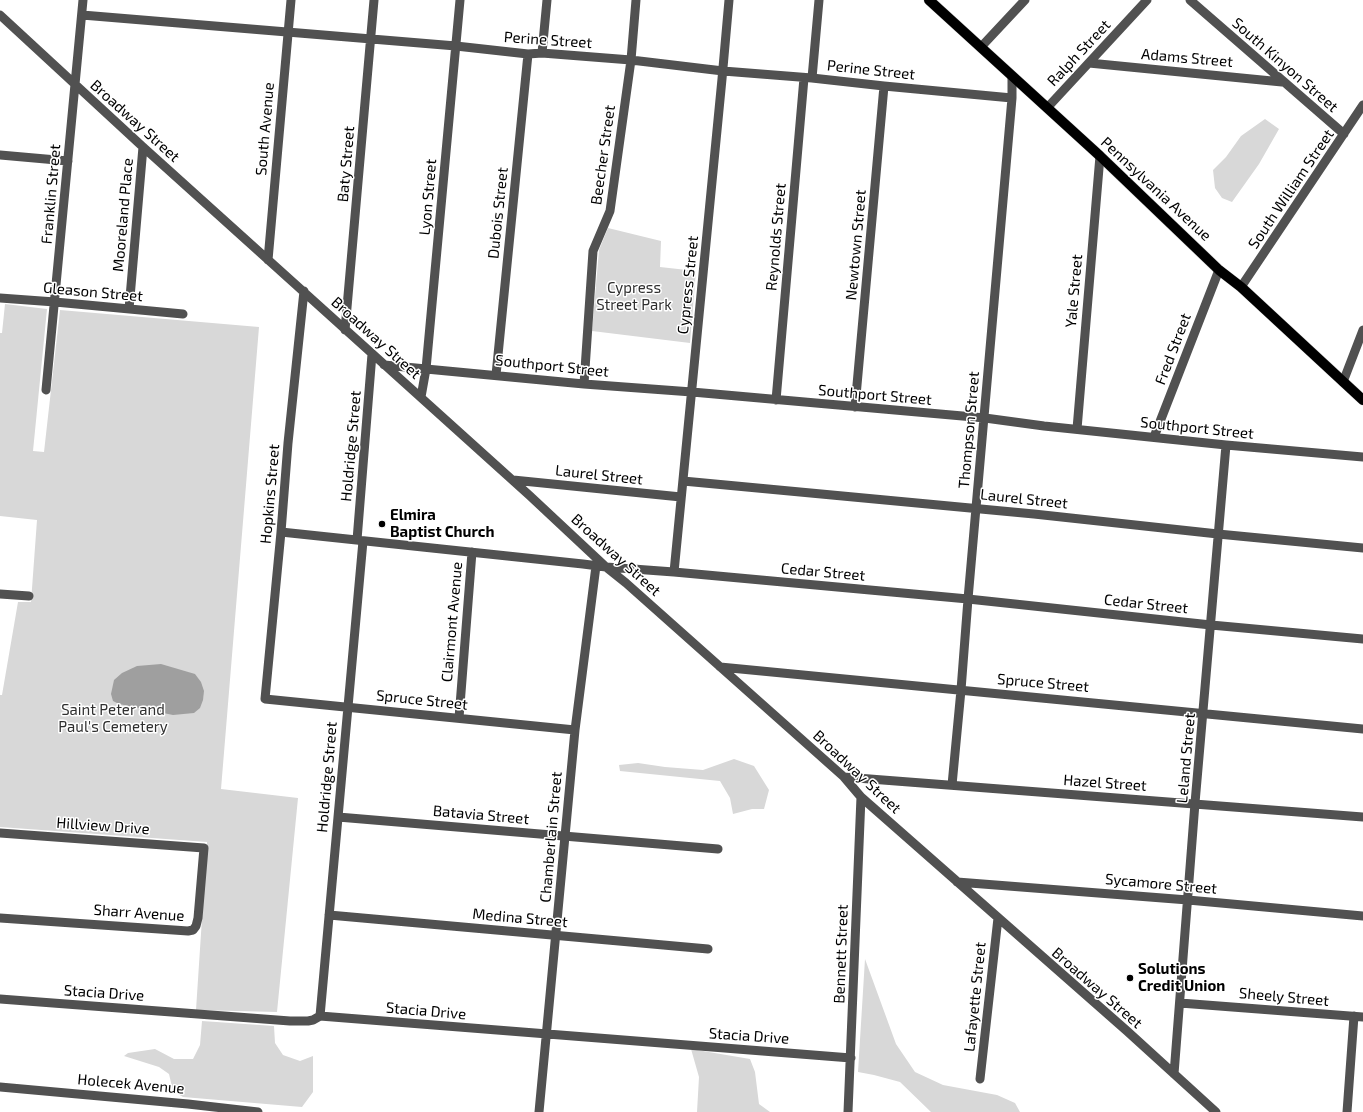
<!DOCTYPE html>
<html>
<head>
<meta charset="utf-8">
<style>
  body { margin:0 }
  canvas { display:block; background:#fff }
</style>
</head>
<body>
<canvas width="1363" height="1112"></canvas>
<script>
const g = document.querySelector('canvas').getContext('2d');
g.lineJoin = 'round';
function fill(path, color) { g.fillStyle = color; g.fill(path, 'evenodd'); }
const toPath = rows => new Path2D(rows.map(r => 'M' + r).join(''));
function strokePath(path, color, width, dash) { g.strokeStyle = color; g.lineWidth = width; g.lineCap = dash ? 'butt' : 'round'; g.setLineDash(dash || []); g.stroke(path); }
function drawText(font, color, halo, rows, align = 'center') {
  g.font = font + ' "Exo 2",sans-serif'; g.lineWidth = 3; g.setLineDash([]); g.textBaseline = 'middle'; g.strokeStyle = halo; g.fillStyle = color; for (const [text, x, y, turn = 0] of rows) {
    g.save(); g.translate(x, y); g.rotate((+turn || 0) * Math.PI / 180); g.textAlign = isNaN(turn) ? turn : align; if (halo) g.strokeText(text, 0, 0); g.fillText(text, 0, 0); g.restore();
  }
}
fill(toPath([
  [1265,119,1279,129,1259,164,1232,202,1222,198,1215,188,1213,170,1226,157,1241,136],
  [608,228,661,241,660,267,696,271,690,343,592,331,599,250],
  [5,304,47,309,33,451,44,452,60,310,259,327,221,789,298,798,277,1012,196,1010,207,842,0,827,0,695,2,695,18,602,31,602,37,520,0,516,0,333,2,333],
  [734,759,754,766,769,790,764,809,752,809,733,814,730,798,720,781,620,771,619,765,638,763,665,767,703,770],
  [865,959,896,1044,915,1072,943,1085,997,1095,1015,1103,1020,1112,931,1112,900,1082,874,1075,858,1072],
  [202,1021,274,1026,275,1043,283,1055,300,1061,313,1056,313,1092,302,1107,183,1097,173,1091,169,1074,159,1067,124,1056,128,1053,155,1049,174,1059,193,1059,200,1045],
  [691,1049,750,1059,755,1072,759,1104,770,1112,697,1112,699,1077]
]), '#d8d8d8');
fill(toPath([
  [161,664,195,674,201,682,204,691,203,700,200,708,194,713,173,715,119,704,113,701,111,694,114,680,122,673,137,666]
]), '#9f9f9f');
const major = toPath([
  [929,0,1100,156,1219,270,1241,287,1363,400]
]);
strokePath(major, '#dbdbdb', 11);
strokePath(toPath([
  [1190,0,1344,134],
  [0,15,143,147,529,495,606,567,626,583,844,777,861,797,1127,1031,1216,1112],
  [82,15,456,46,528,54,542,53,631,60,723,71,812,78,884,86,1012,98],
  [981,47,1025,0],
  [542,53,547,0],
  [1089,63,1282,82],
  [812,78,819,0],
  [1047,108,1147,0],
  [0,155,68,161],
  [268,260,291,0],
  [1241,287,1363,105],
  [304,291,288,443,281,532,265,699,575,730],
  [0,298,55,302,183,314],
  [129,309,143,147],
  [345,330,374,0],
  [384,365,584,384,692,392,985,418,1044,426,1226,445,1363,457],
  [496,375,528,54],
  [1343,382,1363,330],
  [584,384,593,251,610,211,631,60,636,0],
  [46,390,83,0],
  [421,397,426,369,460,0],
  [776,400,804,78],
  [855,407,884,86],
  [1077,429,1100,156],
  [1154,437,1219,270],
  [513,480,681,497],
  [683,481,1034,514,1218,534,1363,548],
  [281,532,583,564,606,567,674,572,968,599,1211,625,1363,639],
  [357,540,372,354],
  [674,572,722,79,729,0],
  [0,594,29,596],
  [720,667,1363,729],
  [459,718,472,552],
  [844,777,1363,817],
  [952,785,961,690,968,599,1012,98,1012,76],
  [338,817,718,849],
  [0,833,204,848,198,918,196,926,193,930,188,931,0,918],
  [957,882,1188,900,1363,916],
  [329,915,708,949],
  [0,999,290,1021,308,1021,313,1020,320,1016,851,1058],
  [1180,1003,1363,1017],
  [320,1016,363,541],
  [1174,1074,1195,803,1226,445],
  [980,1079,998,918],
  [0,1087,188,1104,258,1112],
  [539,1112,575,730,596,566],
  [848,1112,861,797],
  [1347,1112,1354,1016]
]), '#515151', 9);
strokePath(major, '#000', 10);
for (const [x, y, r, color] of [
  [382,524,4,"#000"],
  [1130,978,4,"#000"]
]) { const dot = new Path2D(); dot.arc(x, y, r, 0, 2 * Math.PI); g.fillStyle = color; g.fill(dot); strokePath(dot, '#fff', 1.5); }
drawText('15px', '#000', '#fff', [
  ["Perine Street",548,40,4],
  ["Ralph Street",1079,53,-47],
  ["Adams Street",1187,58,5],
  ["South Kinyon Street",1285,65,41],
  ["Perine Street",871,70,6],
  ["Broadway Street",135,121,42],
  ["South Avenue",265,129,-85],
  ["Beecher Street",603,155,-82],
  ["Baty Street",346,164,-85],
  ["Pennsylvania Avenue",1156,189,43],
  ["South William Street",1291,189,-56],
  ["Franklin Street",51,194,-85],
  ["Lyon Street",428,197,-85],
  ["Dubois Street",498,213,-84],
  ["Mooreland Place",123,215,-85],
  ["Reynolds Street",776,237,-85],
  ["Newtown Street",856,245,-85],
  ["Cypress Street",688,285,-84],
  ["Yale Street",1074,291,-85],
  ["Gleason Street",93,292,5],
  ["Broadway Street",376,338,42],
  ["Fred Street",1173,349,-69],
  ["Southport Street",552,366,6],
  ["Southport Street",875,395,5],
  ["Southport Street",1197,428,6],
  ["Thompson Street",969,430,-85],
  ["Holdridge Street",351,446,-85],
  ["Laurel Street",599,475,6],
  ["Hopkins Street",270,494,-85],
  ["Laurel Street",1024,499,6],
  ["Broadway Street",616,555,42],
  ["Cedar Street",823,572,5],
  ["Cedar Street",1146,604,6],
  ["Clairmont Avenue",452,622,-85],
  ["Spruce Street",1043,683,5],
  ["Spruce Street",422,700,6],
  ["Leland Street",1186,758,-85],
  ["Broadway Street",857,772,43],
  ["Holdridge Street",327,777,-85],
  ["Hazel Street",1105,783,4],
  ["Batavia Street",481,815,5],
  ["Hillview Drive",103,826,4],
  ["Chamberlain Street",551,837,-85],
  ["Sycamore Street",1161,884,5],
  ["Sharr Avenue",139,913,4],
  ["Medina Street",520,918,5],
  ["Bennett Street",841,954,-88],
  ["Broadway Street",1097,988,41],
  ["Stacia Drive",104,993,4],
  ["Lafayette Street",975,997,-84],
  ["Sheely Street",1284,997,5],
  ["Stacia Drive",426,1011,5],
  ["Stacia Drive",749,1036,4],
  ["Holecek Avenue",131,1084,5]
]);
drawText('15px', '#2f2f2f', '#fff', [
  ["Cypress",634,288],
  ["Street Park",634,305],
  ["Saint Peter and",113,710],
  ["Paul's Cemetery",113,727]
]);
drawText('bold 15px', '#000', '#fff', [
  ["Elmira",390,515],
  ["Baptist Church",390,532],
  ["Solutions",1138,969],
  ["Credit Union",1138,986]
], 'left');
</script>
</body>
</html>
